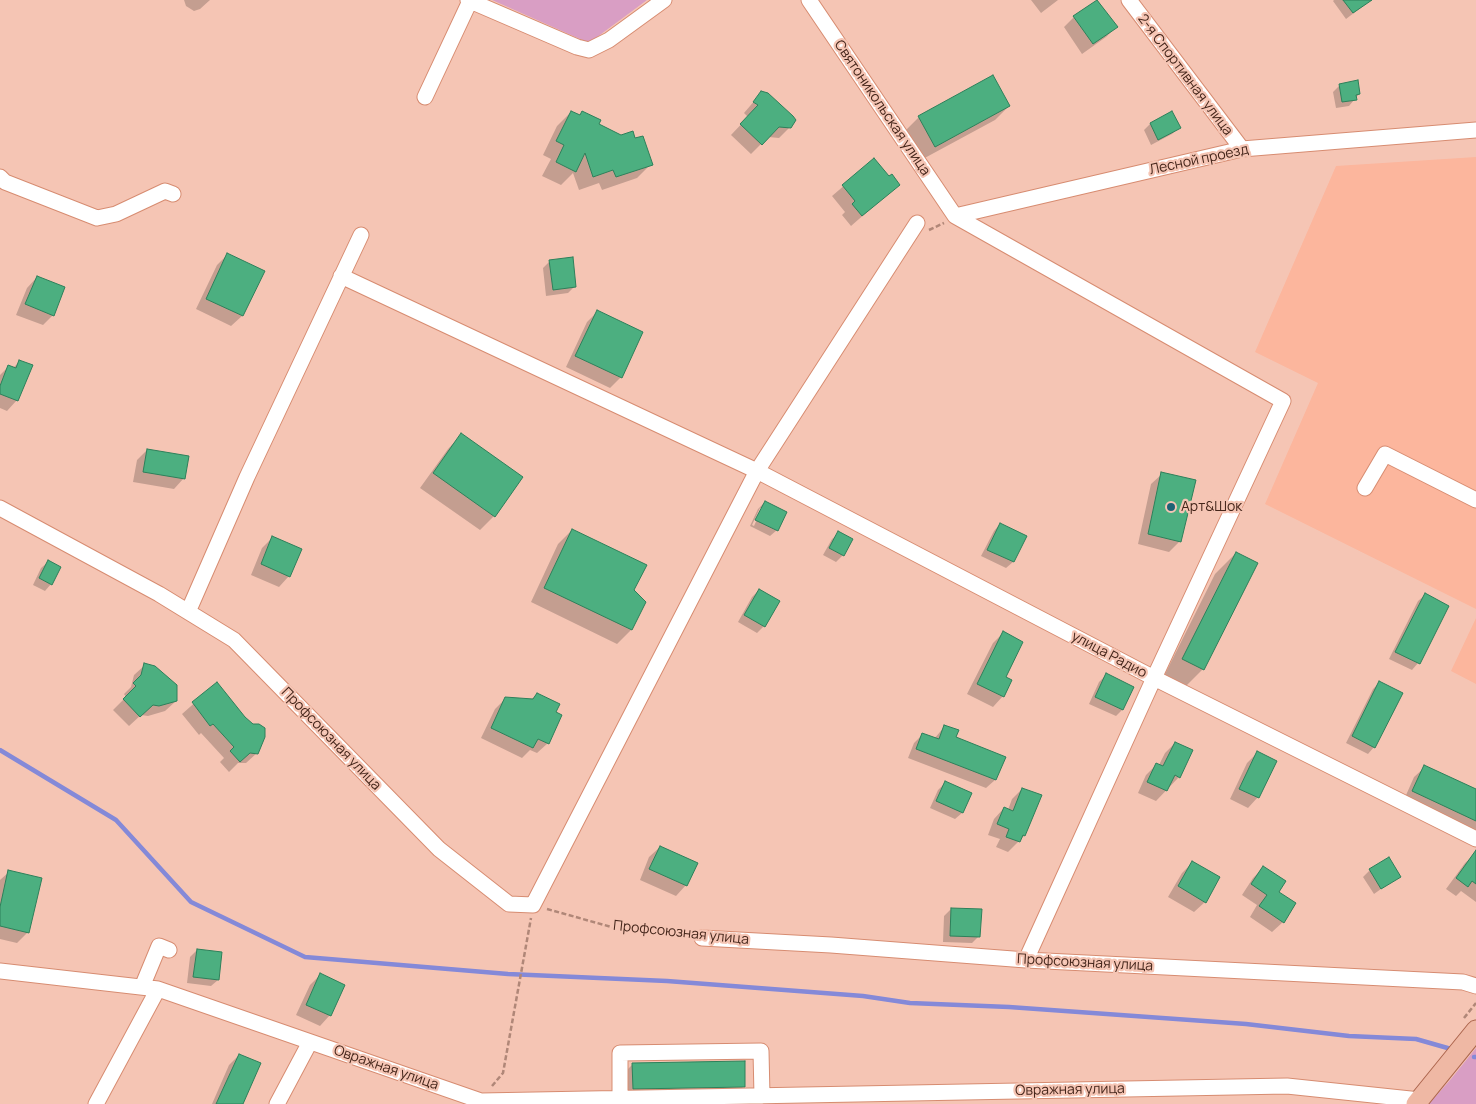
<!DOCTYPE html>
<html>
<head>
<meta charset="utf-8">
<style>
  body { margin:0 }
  canvas { display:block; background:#f5c5b4 }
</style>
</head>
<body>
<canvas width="1476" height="1104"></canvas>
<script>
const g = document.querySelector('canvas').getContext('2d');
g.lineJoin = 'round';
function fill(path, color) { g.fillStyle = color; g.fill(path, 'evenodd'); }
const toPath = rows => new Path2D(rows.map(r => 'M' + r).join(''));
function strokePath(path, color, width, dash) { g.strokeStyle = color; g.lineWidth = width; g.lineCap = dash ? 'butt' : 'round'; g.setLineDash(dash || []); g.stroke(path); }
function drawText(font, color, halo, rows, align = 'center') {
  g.font = font + ' Manrope,sans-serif'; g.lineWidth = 4.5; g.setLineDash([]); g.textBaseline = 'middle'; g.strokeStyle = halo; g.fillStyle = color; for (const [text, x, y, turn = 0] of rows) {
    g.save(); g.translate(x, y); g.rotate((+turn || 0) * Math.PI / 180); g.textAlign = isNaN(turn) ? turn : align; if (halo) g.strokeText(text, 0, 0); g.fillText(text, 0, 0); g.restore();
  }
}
fill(toPath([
  [1476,157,1476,609,1265,504,1318,383,1255,352,1336,166],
  [1476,618,1476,684,1451,671]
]), '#fcb69d');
fill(toPath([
  [492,0,647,0,589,43],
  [1476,1048,1476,1104,1429,1104,1451,1079]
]), '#d99ec4');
fill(toPath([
  [184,0,210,0,200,9,194,11,186,6],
  [1031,0,1058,0,1041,13],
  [1334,0,1371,0,1346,19,1333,1],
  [1098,1,1116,27,1106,37,1082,54,1064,27,1074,17],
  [1340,85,1359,94,1349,106,1336,108,1333,92],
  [762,92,790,127,779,138,768,137,751,154,731,135,748,117,744,113],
  [1009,106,995,120,921,160,905,131,919,117],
  [571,112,579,116,582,113,597,125,621,136,634,140,651,164,637,178,602,190,599,183,579,190,573,173,561,185,542,176,551,159,543,155,557,126],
  [1150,124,1179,128,1172,134,1151,145,1144,130],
  [874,160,889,177,899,184,851,226,842,215,845,212,832,196],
  [228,254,263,271,242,316,231,326,196,309,217,265],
  [550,261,575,286,568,293,546,296,543,268],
  [37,277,53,315,43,325,16,315,27,288],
  [597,312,642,333,621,377,610,388,566,367,587,322],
  [20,361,17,400,7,411,0,408,0,375,9,366,13,368],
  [461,435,494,516,480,530,420,488,448,449],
  [147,450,184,478,174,489,133,482,137,460],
  [1162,474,1179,542,1169,552,1138,544,1151,484],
  [765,502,777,530,770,536,750,526,758,509],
  [760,508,762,508,754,526,752,525],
  [1000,524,1025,536,1013,562,1006,568,981,556,994,531],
  [572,530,633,591,631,630,617,644,531,602,558,544],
  [839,533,843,555,836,562,823,555,832,539],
  [273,537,289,576,279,587,251,575,262,548],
  [1236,553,1203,669,1182,690,1162,680,1215,574],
  [48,562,51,584,45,591,33,585,41,568],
  [759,590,764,626,757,633,738,622,752,597],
  [1425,595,1418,663,1412,670,1389,659,1418,601],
  [1003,633,1003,696,993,707,967,694,993,643],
  [145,665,176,701,165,711,148,716,141,715,129,726,113,710,126,697,124,694,131,687,134,675],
  [1106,675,1122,710,1116,716,1089,704,1099,682],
  [1380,682,1374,747,1368,754,1346,743,1373,689],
  [216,684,244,718,257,753,246,763,238,763,229,772,220,762,224,758,201,733,199,735,182,714],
  [537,694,555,713,548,743,537,753,530,750,522,758,481,738,495,709,506,698,531,700],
  [945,726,995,780,986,788,908,758,914,743,923,734,934,739],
  [1175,743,1179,777,1156,801,1138,793,1146,775,1157,764,1159,765,1165,753],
  [1257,753,1258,797,1248,808,1230,799,1247,763],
  [1425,767,1476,790,1476,836,1403,802,1414,777],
  [945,783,970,794,962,813,955,819,930,808,938,790],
  [1022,789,1024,836,1008,852,996,847,1000,839,988,835,994,819,1004,808,1008,810,1012,799],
  [660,847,686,885,676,896,640,880,649,857],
  [1476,853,1476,902,1461,891,1456,896,1446,889,1465,863],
  [1192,863,1205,902,1194,912,1168,897,1182,873],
  [1263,868,1283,922,1272,932,1250,917,1257,905,1242,895,1253,878],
  [1370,870,1399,876,1374,894,1363,877],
  [9,872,28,932,17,943,0,939,0,880],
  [951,909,979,936,972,943,943,942,944,916],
  [197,950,218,980,211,986,187,983,190,957],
  [320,975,330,1015,320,1026,296,1015,310,985],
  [239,1055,242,1104,212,1104,229,1065],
  [633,1064,744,1086,726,1104,612,1104,612,1085]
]), '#0003');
strokePath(toPath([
  [0,750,116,820,191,902,305,957,508,974,667,981,863,996,910,1003,1009,1007,1246,1024,1349,1036,1416,1039,1451,1049],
  [1474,1057,1476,1057]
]), '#8489d8', 4.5);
const building = toPath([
  [1097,0,1118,27,1093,44,1073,16,1097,0],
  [1343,0,1372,0,1353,13,1343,0],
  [993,75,1010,106,935,147,918,116,993,75],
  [1358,80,1360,94,1356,95,1357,100,1342,102,1339,84,1358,80],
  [761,91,768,93,793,116,796,120,791,128,779,127,762,145,740,124,758,105,753,102,761,91],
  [571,111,580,115,582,111,601,120,599,124,621,135,633,131,635,138,643,136,653,165,616,177,613,170,593,177,585,153,576,172,556,162,564,145,556,141,571,111],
  [1172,111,1181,128,1158,140,1150,123,1172,111],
  [874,158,889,176,892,174,900,185,862,216,852,204,855,201,842,185,874,158],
  [227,253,265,271,243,316,206,299,227,253],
  [573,257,576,287,553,290,549,260,573,257],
  [37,276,65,287,54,316,25,304,37,276],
  [597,310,643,332,622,378,575,356,597,310],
  [19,360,33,365,18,401,0,394,0,386,8,365,16,368,19,360],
  [461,433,523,477,495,517,433,473,461,433],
  [147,449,189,456,185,479,143,472,147,449],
  [1161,472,1196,480,1181,542,1148,534,1161,472],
  [765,501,787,512,778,531,755,520,765,501],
  [1000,523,1027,536,1014,562,987,550,1000,523],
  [572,529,647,565,634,590,646,602,632,630,544,588,572,529],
  [838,531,853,539,844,556,829,548,838,531],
  [272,536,302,549,290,577,261,564,272,536],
  [1236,552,1258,563,1204,670,1182,659,1236,552],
  [48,560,61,567,52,585,39,578,48,560],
  [759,589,780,601,765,627,744,615,759,589],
  [1425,593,1449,606,1420,664,1395,652,1425,593],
  [1003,631,1023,642,1006,677,1012,680,1004,697,977,684,1003,631],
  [144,663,155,666,177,685,177,701,159,706,153,705,140,717,123,699,136,686,133,683,141,675,144,663],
  [1106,673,1134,687,1123,710,1095,697,1106,673],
  [1379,681,1403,693,1375,748,1352,736,1379,681],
  [217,682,245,717,253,724,259,724,265,728,265,737,258,754,250,753,240,762,230,751,234,747,213,724,210,726,192,702,217,682],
  [537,693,560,704,556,712,562,715,549,744,538,739,533,748,491,728,505,697,533,699,537,693],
  [944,725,959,730,956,737,1006,757,996,780,916,749,922,733,939,739,944,725],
  [1175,742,1193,750,1180,778,1175,775,1167,791,1147,782,1156,763,1163,766,1175,742],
  [1257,751,1277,761,1259,798,1239,789,1257,751],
  [1424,765,1476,789,1476,821,1412,791,1424,765],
  [945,781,972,793,963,813,936,801,945,781],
  [1022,788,1042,795,1025,836,1023,835,1020,842,1006,837,1009,829,997,824,1004,807,1013,811,1022,788],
  [660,846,698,863,687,886,649,869,660,846],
  [1476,850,1476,884,1472,881,1468,887,1456,878,1476,850],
  [1389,857,1401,877,1381,889,1369,869,1389,857],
  [1192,861,1220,877,1206,903,1178,886,1192,861],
  [1263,866,1286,881,1279,892,1296,903,1284,923,1259,906,1267,895,1251,884,1263,866],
  [8,870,42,878,29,933,0,926,0,907,8,870],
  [951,908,982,909,980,937,950,936,951,908],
  [197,949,222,952,219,980,193,977,197,949],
  [320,973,345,985,331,1016,306,1005,320,973],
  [239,1054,261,1063,243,1104,216,1104,239,1054],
  [745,1061,745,1087,633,1089,632,1063,745,1061]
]);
fill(building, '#4caf80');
strokePath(building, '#2d805a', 1);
const minor = toPath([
  [468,0,577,47,589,50,609,40,664,0],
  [809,0,955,216,1283,401,1154,678,1026,960],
  [1129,0,1242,149],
  [425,97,470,1],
  [0,177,5,182,97,218,116,214,165,191,173,194],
  [955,216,1242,149,1476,130],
  [341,276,757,471,1154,678,1476,839],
  [1365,488,1385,454,1476,500],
  [0,508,159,594,234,640,439,849,509,904,533,905,757,471,917,223],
  [188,612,247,477,361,235],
  [702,938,831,945,1026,960,1463,982,1476,986],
  [0,971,158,989,481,1101,1287,1086,1420,1100],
  [142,987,159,946,169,950],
  [620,1098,620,1053,761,1051,762,1096],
  [96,1104,158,989],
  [277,1104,310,1042]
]);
const major = toPath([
  [1416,1104,1476,1030]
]);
strokePath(minor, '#d78c71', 17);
strokePath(major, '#ac654d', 21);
strokePath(toPath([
  [929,230,944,223],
  [547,909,615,928,689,936],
  [1464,1018,1476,1003],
  [492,1086,503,1073,531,918]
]), '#b08778', 2.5, [5, 2.5]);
strokePath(minor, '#fff', 15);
strokePath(major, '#efb8a4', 19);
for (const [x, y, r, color] of [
  [1171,507,5,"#1f6275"]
]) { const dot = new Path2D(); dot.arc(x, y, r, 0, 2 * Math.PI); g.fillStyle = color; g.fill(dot); strokePath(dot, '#f5c5b4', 2); }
drawText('14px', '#44251a', '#f5c5b4', [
  ["2-я Спортивная улица",1185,75,53],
  ["Святоникольская улица",882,108,56],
  ["Лесной проезд",1199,160,-12],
  ["улица Радио",1109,655,28],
  ["Профсоюзная улица",331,739,46],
  ["Профсоюзная улица",681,933,6],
  ["Профсоюзная улица",1085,963,3],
  ["Овражная улица",386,1068,19],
  ["Овражная улица",1070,1090,-1]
]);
drawText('14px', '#44251a', '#f5c5b4', [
  ["Арт&Шок",1181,507]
], 'left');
</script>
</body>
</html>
